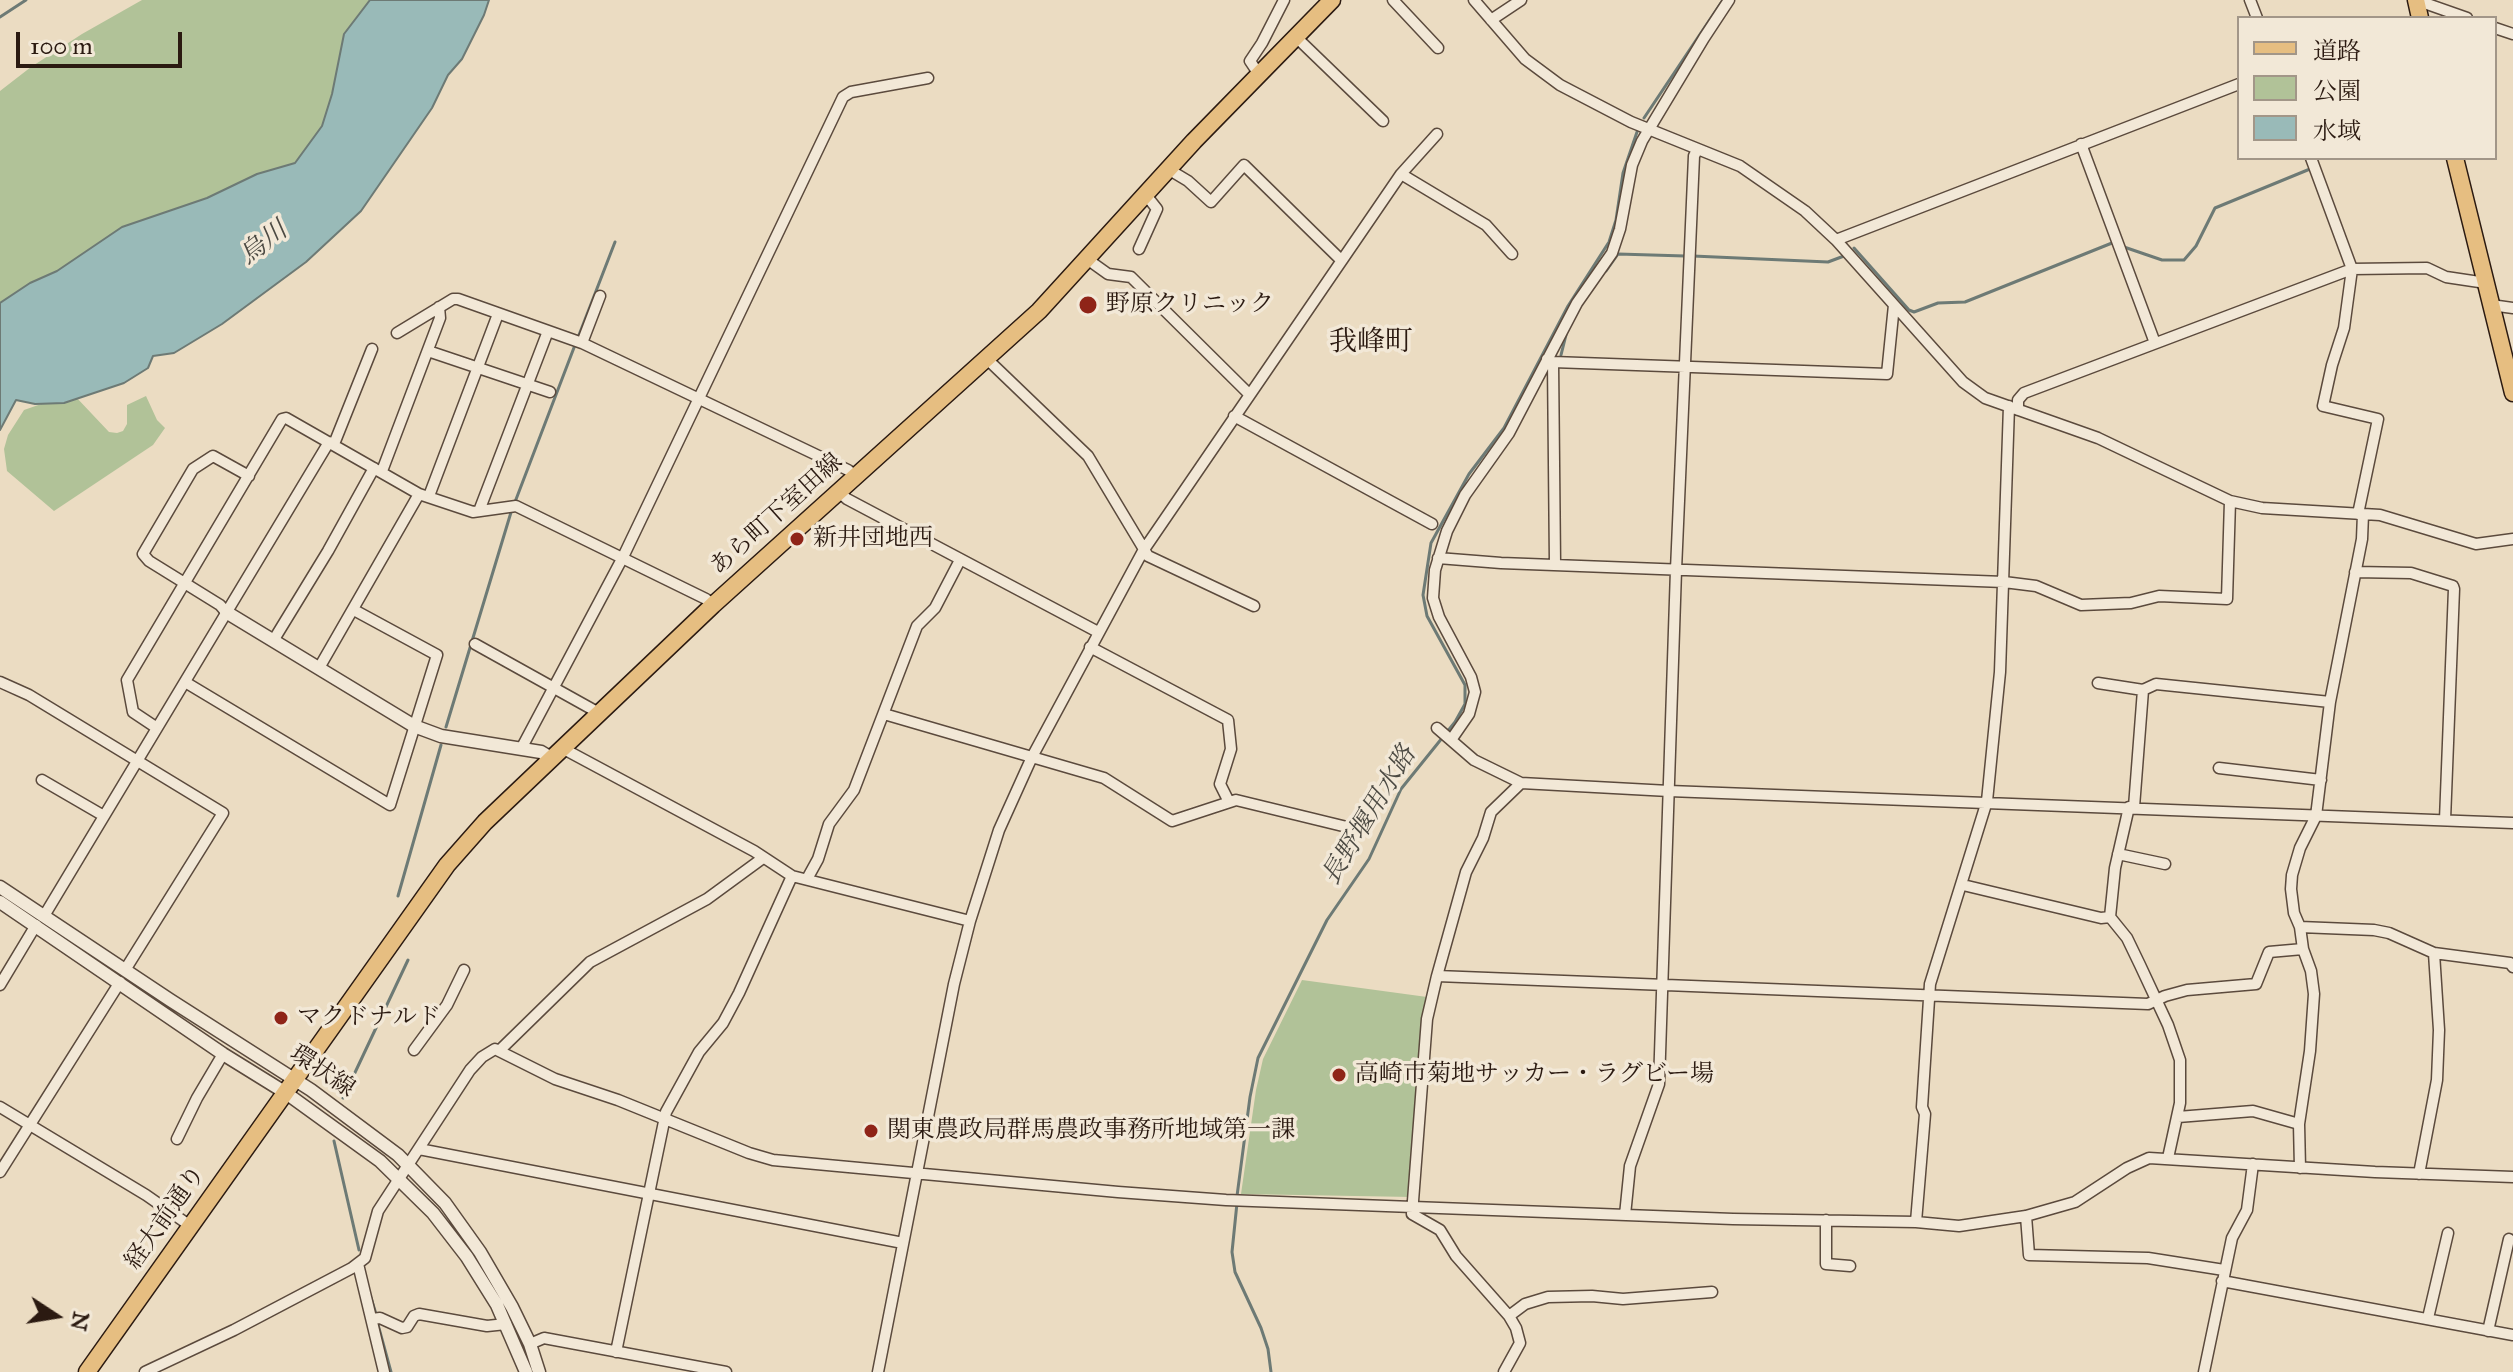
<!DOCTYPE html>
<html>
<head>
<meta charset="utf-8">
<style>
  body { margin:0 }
  #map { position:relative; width:2513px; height:1372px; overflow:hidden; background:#ebdcc2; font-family:"IM FELL Great Primer","Noto Serif JP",serif }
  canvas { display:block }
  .legend { position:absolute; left:2237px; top:16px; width:260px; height:144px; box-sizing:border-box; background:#f2e8d7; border:2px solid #a29688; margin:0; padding:10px 14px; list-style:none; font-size:24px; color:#2b1a11 }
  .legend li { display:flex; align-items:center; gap:16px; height:40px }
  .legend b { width:40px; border:2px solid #a29688 }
  .north { position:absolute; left:16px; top:1276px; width:80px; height:80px; -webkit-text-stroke:6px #f2e8d7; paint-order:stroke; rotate:102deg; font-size:22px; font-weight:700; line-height:32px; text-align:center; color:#2b1a11 }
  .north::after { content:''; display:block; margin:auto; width:28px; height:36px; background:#2b1a11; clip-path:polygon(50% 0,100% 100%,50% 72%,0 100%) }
  .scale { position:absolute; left:16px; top:32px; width:166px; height:36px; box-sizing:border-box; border:4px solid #2b1a11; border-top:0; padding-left:10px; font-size:24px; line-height:28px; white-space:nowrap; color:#2b1a11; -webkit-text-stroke:6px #f2e8d7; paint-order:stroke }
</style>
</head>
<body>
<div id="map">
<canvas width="2513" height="1372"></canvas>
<ul class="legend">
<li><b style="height:10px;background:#e6be81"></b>道路</li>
<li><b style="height:22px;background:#b1c298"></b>公園</li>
<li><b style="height:22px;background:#99bab8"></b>水域</li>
</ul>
<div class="north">N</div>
<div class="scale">100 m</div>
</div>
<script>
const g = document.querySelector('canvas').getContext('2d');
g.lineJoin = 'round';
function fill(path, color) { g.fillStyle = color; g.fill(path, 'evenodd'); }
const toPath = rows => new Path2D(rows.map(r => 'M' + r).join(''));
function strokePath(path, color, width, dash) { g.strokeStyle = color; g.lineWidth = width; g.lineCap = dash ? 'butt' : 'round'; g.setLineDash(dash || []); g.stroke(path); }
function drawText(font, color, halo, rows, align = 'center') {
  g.font = font + ' "IM FELL Great Primer","Noto Serif JP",serif'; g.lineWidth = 7; g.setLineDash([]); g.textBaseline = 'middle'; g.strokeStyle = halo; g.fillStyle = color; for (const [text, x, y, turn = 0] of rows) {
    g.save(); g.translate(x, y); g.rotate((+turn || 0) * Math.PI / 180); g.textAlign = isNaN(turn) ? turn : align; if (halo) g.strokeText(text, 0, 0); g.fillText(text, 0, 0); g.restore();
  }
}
fill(toPath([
  [142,0,370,0,344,34,332,94,322,126,295,163,257,174,207,198,122,227,57,271,30,283,0,303,0,91,31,67,82,34],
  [70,394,75,396,109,432,117,433,123,431,127,424,127,405,146,396,157,420,165,428,153,445,54,511,7,471,4,449,8,435,24,410],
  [1302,980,1427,997,1422,1020,1412,1197,1241,1194,1256,1090,1263,1059]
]), '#b1c298');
const water = toPath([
  [370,0,489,0,484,15,462,59,448,75,432,108,361,211,306,262,222,324,174,353,153,356,148,368,124,383,64,403,35,404,16,400,0,430,0,303,30,283,57,271,122,227,207,198,257,174,295,163,322,126,332,94,344,34,370,0]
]);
fill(water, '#99bab8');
strokePath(water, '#6d7a75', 2);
strokePath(toPath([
  [0,17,26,0],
  [1644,118,1723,0],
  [2124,247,2162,260,2184,260,2196,246,2215,208,2310,169],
  [1854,248,1909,310,1914,312,1938,303,1965,302,2112,243],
  [1693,256,1828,262,1844,256],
  [1606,271,1618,254,1685,256],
  [579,335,615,242],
  [1561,355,1566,335],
  [515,502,575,345],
  [446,727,512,509],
  [398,896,441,745],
  [343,1098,408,960],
  [334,1141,359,1250],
  [1237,1196,1250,1097,1258,1058,1327,920,1369,859,1401,789,1455,722,1465,704,1465,685,1427,616,1423,595,1431,543,1469,474,1504,428,1568,306,1609,242,1616,220,1623,173,1637,132],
  [1237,1203,1232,1252,1235,1272,1261,1328,1268,1349,1271,1372],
  [371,1298,376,1314],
  [377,1321,391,1372]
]), '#6d7a75', 3);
const minor = toPath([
  [1393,0,1438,48],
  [1474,0,1525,59,1560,85,1631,122,1740,166,1805,211,1836,240,1963,382,1985,398,2098,438,2230,501,2262,508,2380,515,2476,544,2513,539],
  [2250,0,2257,18],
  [2416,0,2467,18],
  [1491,20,1521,0],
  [2495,28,2513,34],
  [1296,37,1383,121],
  [1258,73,1250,61,1262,43,1284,0],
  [2081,144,2155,343],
  [2311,158,2352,269,2344,328,2332,365,2323,406,2378,419,2358,514],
  [1168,169,1188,181,1211,202,1244,165,1341,260],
  [1401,174,1486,225,1512,254],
  [1836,240,2239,84],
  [1139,249,1157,209,1146,195],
  [1087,259,1108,274,1131,277,1249,394],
  [2491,305,2513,308],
  [397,333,453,299,458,299,582,343,848,470,855,476],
  [582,343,600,296],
  [428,351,550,392],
  [987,359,1088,456,1148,556,1254,606],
  [1547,359,1553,362,1887,374,1894,305],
  [1553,362,1555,564],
  [2018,410,2018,400,2024,393,2352,269,2427,268,2446,277,2486,283],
  [1234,416,1432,524],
  [334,444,372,349],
  [382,471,440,318,439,307],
  [839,492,847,499,1098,632],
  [429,496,498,314],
  [479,511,548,331],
  [1438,558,1501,563,2004,582,2036,586,2081,605,2131,603,2159,596,2227,599,2230,501],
  [2355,572,2411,573,2453,586,2454,589,2445,820],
  [226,612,220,605,149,561,143,554,193,469,213,456,249,476],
  [273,641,328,551,374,468],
  [475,644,599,713],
  [1090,647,1228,720,1231,749,1220,784,1229,802],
  [319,668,419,494],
  [0,682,29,695,223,813,125,970],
  [185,682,390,805,437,655,354,610],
  [2098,683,2143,690,2134,807],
  [2143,690,2156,684,2330,702],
  [884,714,1104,778,1172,821,1236,800,1351,828],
  [157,728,133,712,127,680,282,419,286,418,419,494,473,512,516,506,706,599,713,605],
  [1437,728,1474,760,1521,783,1669,791,2513,823],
  [1451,740,1469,714,1475,692,1471,677,1439,617,1433,598,1435,570,1447,531,1465,495,1509,433,1577,303,1612,253,1620,229,1632,165,1642,141,1704,38,1729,0],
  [562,748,754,851,792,876,970,921],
  [521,749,623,557,843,97,851,92,928,78],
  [2219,768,2321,780],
  [42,780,104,816],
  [2129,807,2115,868,2110,917,2127,938,2140,965,2168,1025,2180,1060,2180,1103,2168,1158],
  [2118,854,2165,864],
  [807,879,818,859,829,824,854,790,917,626,935,608,960,560],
  [1963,885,2101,918,2110,917],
  [44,916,329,442],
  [2300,927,2374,930,2389,933,2434,953,2510,963,2513,967],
  [1437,976,2148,1004,2165,996,2187,990,2256,984,2269,952,2303,949],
  [0,985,36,925],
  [414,1050,447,1005,464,970],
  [500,1050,590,962,707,899,763,858],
  [0,1107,146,1195,189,1225],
  [2178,1117,2253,1111,2299,1124],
  [177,1139,197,1098,223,1054],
  [419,1149,903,1243],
  [2300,1168,2299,1124,2310,1051,2314,994,2311,971,2303,949,2300,927,2294,913,2291,889,2292,875,2300,848,2316,816,2330,702,2362,539,2363,514],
  [0,1172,120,982],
  [2419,1174,2437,1080,2439,1030,2434,953],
  [1625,1215,1630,1166,1659,1084,1676,570,1694,156,1697,150],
  [2026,1216,2029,1255,2148,1258,2224,1270],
  [1826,1220,1826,1264,1850,1266],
  [1916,1222,1925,1114,1922,1107,1930,984,1987,801,2000,672,2009,406],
  [358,1264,384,1372],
  [2222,1281,2513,1335],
  [1509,1316,1525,1304,1548,1297,1592,1296,1623,1299,1712,1292],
  [2428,1318,2448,1233],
  [372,1319,380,1318,402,1328,407,1327,414,1316,419,1314,487,1326,506,1324],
  [2488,1331,2509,1239],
  [530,1344,544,1338,726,1372],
  [616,1352,666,1112,699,1052,723,1023,739,993,792,876],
  [145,1372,234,1330,352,1268,365,1258,378,1211,470,1070,482,1057,495,1049,555,1079,618,1100,749,1153,773,1160,1118,1192,1226,1200,1733,1219,1916,1222,1959,1226,2026,1216,2075,1202,2127,1168,2149,1158,2375,1172,2513,1177],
  [878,1372,954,984,970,921,999,830,1032,757,1143,551,1401,174,1437,134],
  [1504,1372,1520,1343,1516,1328,1509,1316,1456,1256,1440,1230,1412,1214,1427,1019,1437,976,1466,872,1483,838,1491,812,1521,783],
  [2204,1372,2232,1238,2247,1210,2253,1164]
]);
const tertiary = toPath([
  [226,612,414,726,441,736,541,752,551,758],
  [0,887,170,1000,311,1090,398,1155,445,1203,480,1252,512,1307,530,1344,539,1372],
  [0,902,223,1054,286,1093,380,1161,433,1213,467,1257,497,1305,526,1372]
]);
const primary = toPath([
  [2416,0,2420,18],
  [2455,158,2513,393],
  [87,1372,447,865,485,822,713,605,1039,311,1194,141,1332,0]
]);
strokePath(minor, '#5b4a3d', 13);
strokePath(tertiary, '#5b4a3d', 15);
strokePath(primary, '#2b1a11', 19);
strokePath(minor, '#f2e8d7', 10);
strokePath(tertiary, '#f2e8d7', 12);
strokePath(primary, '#e6be81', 16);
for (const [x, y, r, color] of [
  [1088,305,10,"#8f2418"],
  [797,539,8,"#8f2418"],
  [281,1018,8,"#8f2418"],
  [1339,1075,8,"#8f2418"],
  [871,1131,8,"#8f2418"]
]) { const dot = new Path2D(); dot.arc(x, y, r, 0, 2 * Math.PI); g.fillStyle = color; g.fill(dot); strokePath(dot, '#f2e8d7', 3); }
drawText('24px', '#2b1a11', '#f2e8d7', [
  ["野原クリニック",1106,305],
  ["新井団地西",813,539],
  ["マクドナルド",297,1018],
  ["高崎市菊地サッカー・ラグビー場",1355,1075],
  ["関東農政局群馬農政事務所地域第一課",887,1131]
], 'left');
drawText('24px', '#2b1a11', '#f2e8d7', [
  ["あら町下室田線",777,515,-42],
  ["環状線",322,1072,34],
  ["経大前通り",166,1218,-55]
]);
drawText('italic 26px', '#4c4a43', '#f2e8d7', [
  ["烏川",264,244,-38],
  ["長野堰用水路",1370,816,-59]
]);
drawText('28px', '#2b1a11', '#f2e8d7', [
  ["我峰町",1371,343]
]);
</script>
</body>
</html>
